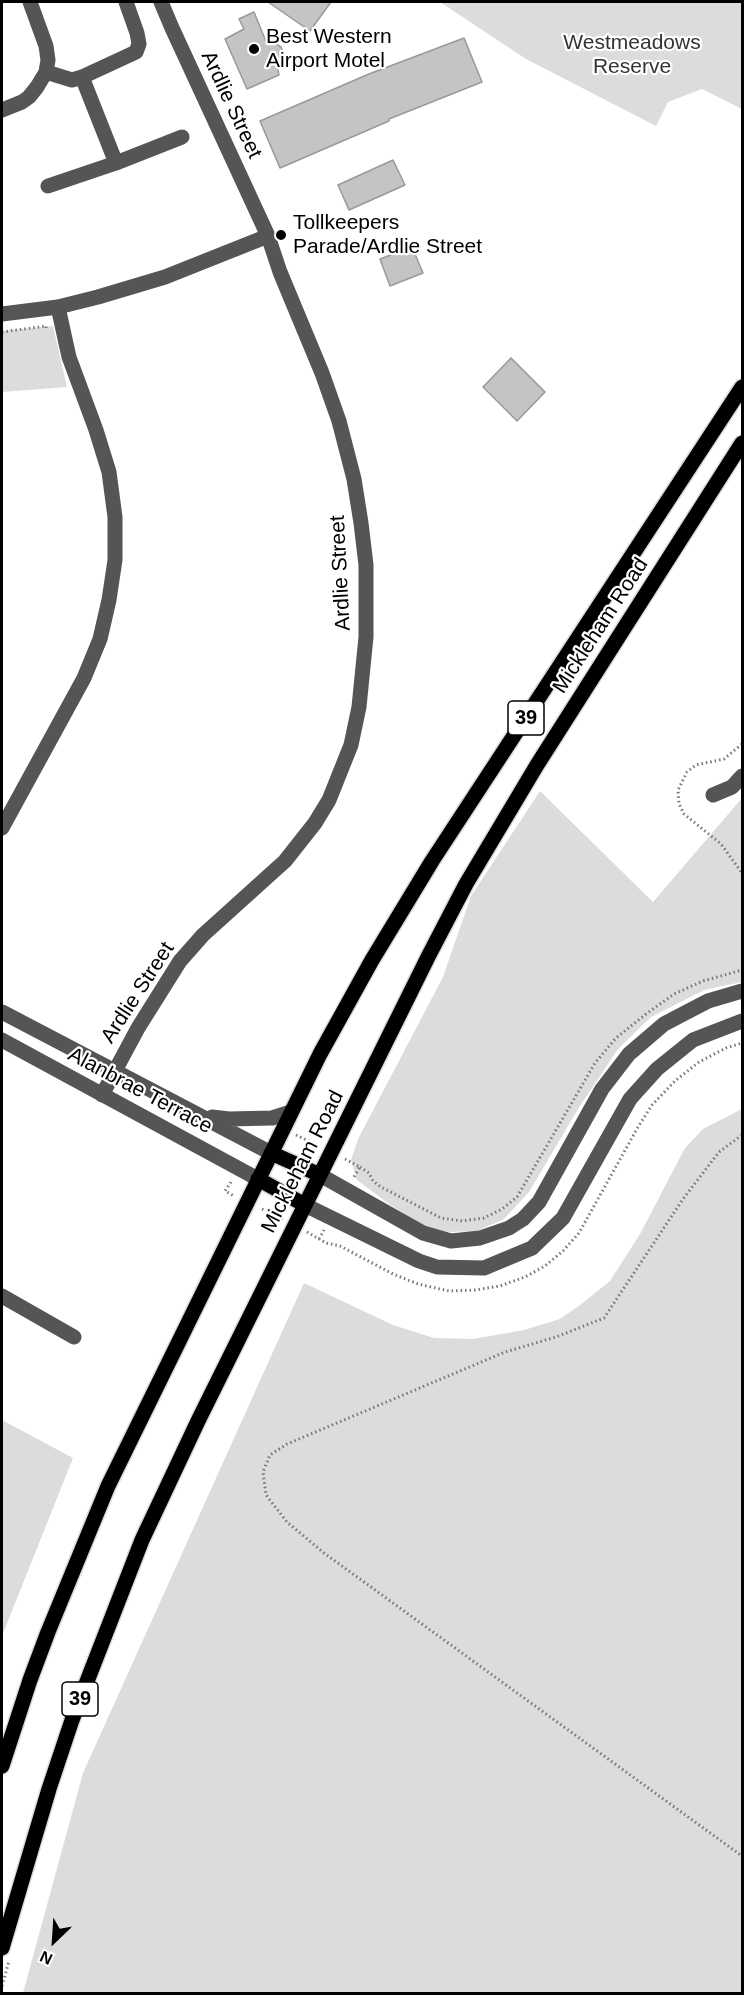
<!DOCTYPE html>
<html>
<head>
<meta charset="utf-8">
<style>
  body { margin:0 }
  #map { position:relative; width:744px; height:1995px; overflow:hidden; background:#fff; font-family:Helvetica,sans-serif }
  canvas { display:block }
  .frame { position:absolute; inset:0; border:3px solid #000; pointer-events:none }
  .north { position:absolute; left:24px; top:1911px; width:60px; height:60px; -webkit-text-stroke:4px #fff; paint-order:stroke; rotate:205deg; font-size:16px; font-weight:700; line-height:24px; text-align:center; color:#000 }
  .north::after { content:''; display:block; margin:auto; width:21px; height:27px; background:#000; clip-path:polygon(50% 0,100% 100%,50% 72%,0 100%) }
</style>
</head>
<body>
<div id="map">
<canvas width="744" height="1995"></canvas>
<div class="frame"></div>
<div class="north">N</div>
</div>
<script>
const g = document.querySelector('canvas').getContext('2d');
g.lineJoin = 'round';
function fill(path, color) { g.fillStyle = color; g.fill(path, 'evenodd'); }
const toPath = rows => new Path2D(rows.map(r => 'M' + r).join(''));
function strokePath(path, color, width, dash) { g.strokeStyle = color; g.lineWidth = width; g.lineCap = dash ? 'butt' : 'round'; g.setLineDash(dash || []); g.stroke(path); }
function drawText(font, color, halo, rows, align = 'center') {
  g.font = font + ' Helvetica,sans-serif'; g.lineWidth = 4.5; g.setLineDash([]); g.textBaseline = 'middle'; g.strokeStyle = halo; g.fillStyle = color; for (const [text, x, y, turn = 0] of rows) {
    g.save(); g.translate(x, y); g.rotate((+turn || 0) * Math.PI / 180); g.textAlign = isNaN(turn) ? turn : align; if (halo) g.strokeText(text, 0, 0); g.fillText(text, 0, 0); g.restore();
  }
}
fill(toPath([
  [440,2,742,2,742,109,702,89,668,102,656,126,526,59],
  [53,326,67,387,2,392,2,331],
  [540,791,653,902,742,798,742,982,704,990,651,1017,618,1049,578,1109,529,1192,504,1219,477,1231,448,1232,423,1226,389,1204,357,1180,351,1160,358,1139,443,977,471,896],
  [742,1109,742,1993,23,1993,83,1773,304,1283,393,1325,434,1338,473,1339,524,1330,560,1319,580,1305,610,1281,640,1234,685,1148,703,1129],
  [2,1420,73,1458,2,1636]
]), '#dcdcdc');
const building = toPath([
  [268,2,331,2,310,31,268,2],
  [254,12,267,44,273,42,281,47,285,56,283,64,277,66,279,75,247,89,225,39,244,29,239,19,254,12],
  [464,38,482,82,389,119,389,121,280,168,260,121,369,74,464,38],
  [393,160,405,185,349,210,338,185,393,160],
  [412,247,423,273,390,286,380,259,412,247],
  [511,358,545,392,517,421,483,387,511,358]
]);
fill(building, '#c4c4c4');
strokePath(building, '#999', 1.5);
const major = toPath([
  [271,1153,320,1175],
  [258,1179,305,1205],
  [2,1766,30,1680,48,1632,108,1486,320,1054,372,960,432,861,742,387],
  [2,1948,49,1789,72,1720,142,1540,198,1421,429,955,466,884,537,765,742,443]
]);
strokePath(major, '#dbdbdb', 18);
strokePath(toPath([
  [2,332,46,326,46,329],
  [742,744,724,759,696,765,687,772,678,790,679,804,684,814,721,844,742,873],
  [296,1135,317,1145],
  [742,1135,719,1152,683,1199,604,1318,556,1337,505,1352,287,1444,270,1455,263,1472,266,1495,287,1522,324,1553,742,1856],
  [345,1159,360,1167,354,1177],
  [360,1167,369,1173,373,1181,381,1187,441,1218,462,1221,484,1218,502,1209,517,1197,595,1063,616,1038,646,1014,674,994,703,981,742,970],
  [231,1182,225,1191,234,1196],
  [262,1209,283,1219],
  [307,1232,326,1243,340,1246,393,1274,418,1284,449,1291,475,1290,500,1286,525,1277,545,1266,563,1251,579,1233,638,1127,652,1105,675,1081,699,1062,726,1048,742,1043],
  [319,1239,324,1230],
  [2,1986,9,1961]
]), '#777', 3, [1.5, 3]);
strokePath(toPath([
  [46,72,72,80,82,77,136,52,139,44,137,33,126,2],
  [82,77,116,163],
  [2,110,22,102,29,97,37,87,46,72,48,60,46,46,30,2],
  [48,186,116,163,182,137],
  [2,314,58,307,98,297,165,277,268,236],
  [713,795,732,787,742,776],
  [2,828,84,678,100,639,109,600,115,560,115,517,109,472,96,430,69,357,58,307],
  [2,1012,271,1153],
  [2,1040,258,1179],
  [102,1095,138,1028,180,961,203,935,285,861,315,823,329,800,351,745,359,707,366,637,366,565,361,523,354,479,339,421,322,373,280,272,268,236,172,28,161,2],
  [212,1117,229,1119,272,1118,291,1112],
  [320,1175,423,1233,451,1241,480,1238,509,1228,523,1219,539,1202,602,1089,629,1054,664,1024,708,1001,742,991],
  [305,1205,419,1261,437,1267,484,1268,532,1248,563,1218,630,1099,657,1069,693,1040,742,1021],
  [2,1296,74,1337]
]), '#555', 15);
strokePath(major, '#000', 15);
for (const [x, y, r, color] of [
  [254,49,6,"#000"],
  [281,235,6,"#000"]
]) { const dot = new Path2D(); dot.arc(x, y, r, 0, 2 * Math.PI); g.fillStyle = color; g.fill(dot); strokePath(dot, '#fff', 2); }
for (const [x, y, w] of [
  [526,718,36],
  [80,1699,36]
]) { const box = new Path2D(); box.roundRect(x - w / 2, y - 17, w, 34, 4.5); g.fillStyle = '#fff'; g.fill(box); strokePath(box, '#000', 1.5); }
drawText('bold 20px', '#000', null, [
  ["39",526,718],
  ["39",80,1699]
]);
drawText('21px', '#000', '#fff', [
  ["Best Western",266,37],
  ["Airport Motel",266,61],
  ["Tollkeepers",293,223],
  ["Parade/Ardlie Street",293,247]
], 'left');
drawText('21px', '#333', '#fff', [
  ["Westmeadows",632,43],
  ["Reserve",632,67]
]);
drawText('21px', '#000', '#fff', [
  ["Ardlie Street",231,105,65],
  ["Ardlie Street",341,573,-93],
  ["Mickleham Road",601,626,-57],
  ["Ardlie Street",138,993,-57],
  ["Alanbrae Terrace",140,1091,28],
  ["Mickleham Road",303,1162,-63]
]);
</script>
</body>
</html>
